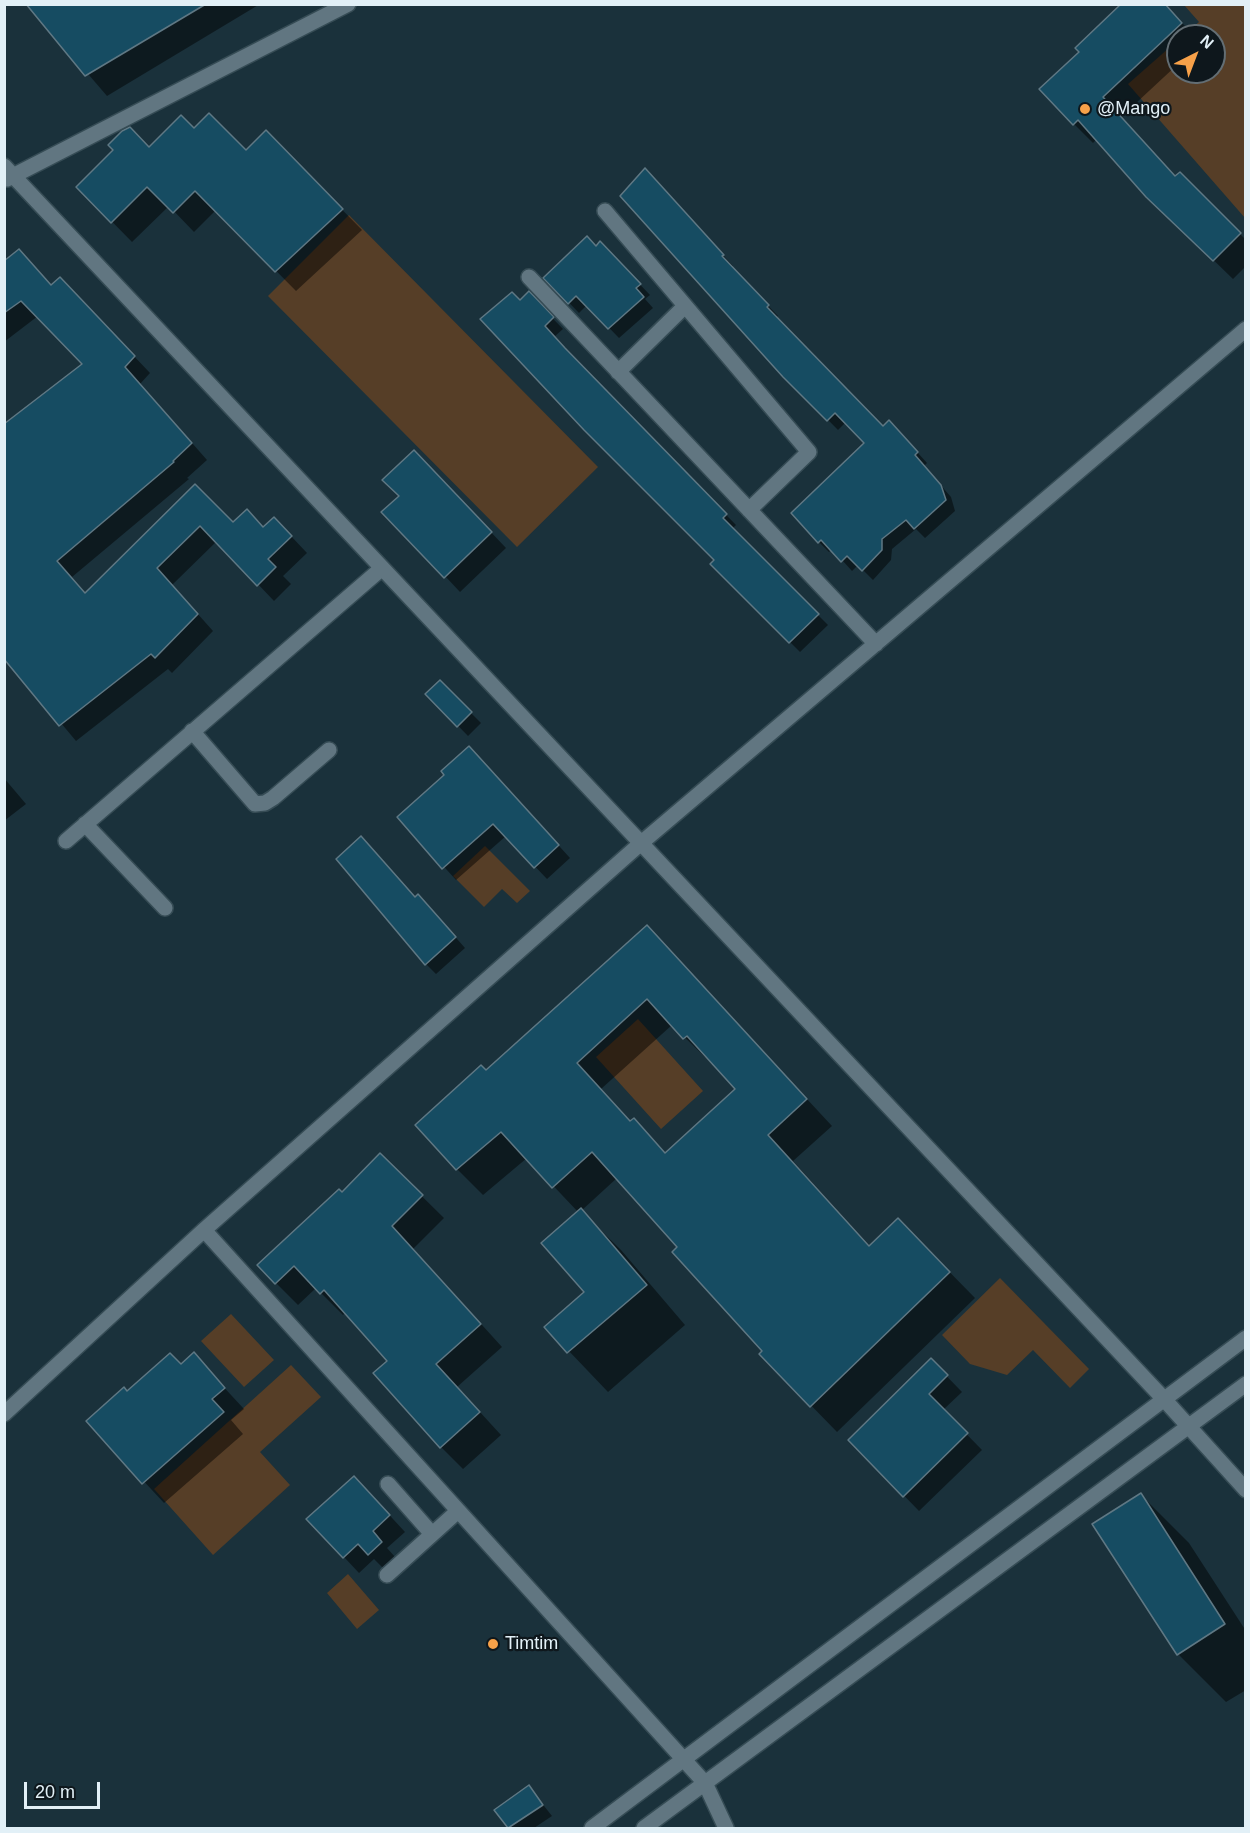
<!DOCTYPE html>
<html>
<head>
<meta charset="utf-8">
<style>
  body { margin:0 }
  #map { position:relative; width:1250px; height:1833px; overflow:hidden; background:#1a313b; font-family:Arial,sans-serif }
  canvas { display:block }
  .frame { position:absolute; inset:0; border:6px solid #e2f0f7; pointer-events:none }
  .north { position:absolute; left:1166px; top:24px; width:60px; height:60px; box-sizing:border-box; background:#0e171c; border:2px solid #636e74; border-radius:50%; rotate:42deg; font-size:16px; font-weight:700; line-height:24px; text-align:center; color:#e2f0f7 }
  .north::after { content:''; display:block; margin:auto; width:21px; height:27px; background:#f7a149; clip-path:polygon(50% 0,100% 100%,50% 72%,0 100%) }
  .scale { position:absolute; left:24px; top:1782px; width:76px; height:27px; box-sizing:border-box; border:3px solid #e2f0f7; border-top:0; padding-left:8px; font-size:18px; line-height:21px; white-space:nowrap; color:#e2f0f7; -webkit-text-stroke:4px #0e171c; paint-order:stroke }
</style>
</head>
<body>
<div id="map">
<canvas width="1250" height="1833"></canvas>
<div class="frame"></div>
<div class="north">N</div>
<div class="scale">20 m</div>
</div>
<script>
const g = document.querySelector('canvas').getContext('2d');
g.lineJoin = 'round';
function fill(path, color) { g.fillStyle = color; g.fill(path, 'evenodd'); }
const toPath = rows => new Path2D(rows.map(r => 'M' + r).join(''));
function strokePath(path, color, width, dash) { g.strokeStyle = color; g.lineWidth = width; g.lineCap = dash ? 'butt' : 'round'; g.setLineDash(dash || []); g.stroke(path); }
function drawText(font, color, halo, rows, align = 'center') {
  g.font = font + ' Arial,sans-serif'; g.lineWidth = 4.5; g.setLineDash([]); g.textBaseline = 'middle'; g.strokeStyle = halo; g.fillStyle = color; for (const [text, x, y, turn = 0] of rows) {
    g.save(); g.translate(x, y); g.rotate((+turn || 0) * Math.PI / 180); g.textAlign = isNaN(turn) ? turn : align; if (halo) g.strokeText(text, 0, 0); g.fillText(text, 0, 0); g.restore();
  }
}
fill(toPath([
  [1184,5,1245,5,1245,218,1128,84,1178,40,1178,72,1214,72,1214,36,1183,36,1199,22],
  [349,215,598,467,517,547,268,296],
  [485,846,530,891,517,903,502,889,484,907,453,876],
  [638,1019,703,1091,661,1129,596,1057],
  [1000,1278,1089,1369,1070,1388,1033,1350,1007,1375,970,1364,942,1335],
  [231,1314,274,1360,244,1387,201,1341],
  [291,1365,321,1397,260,1452,290,1485,213,1555,154,1489],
  [348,1574,379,1610,357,1629,327,1593]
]), '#563e27');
fill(toPath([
  [28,4,260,4,107,96],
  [1165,4,1194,36,1178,36,1178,64,1121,117,1176,177,1180,174,1246,240,1246,266,1233,279,1168,216,1097,139,1093,143,1074,124],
  [194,130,246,152,266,132,362,230,296,291,216,210,194,232,169,206,132,242,78,187,149,149],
  [655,180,733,266,731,267,778,316,776,318,883,428,899,432,927,463,924,466,951,497,955,511,925,538,916,529,892,549,891,560,873,580,858,565,852,571,832,549,829,552,819,542,866,443,846,422,838,430,757,348],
  [19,251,52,286,76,295,150,373,140,384,207,460,187,478,189,479,72,577,86,593,195,486,233,524,290,535,307,553,283,576,291,584,274,601,217,541,172,585,213,631,172,673,168,669,76,741,4,655,85,365,38,316,4,342,4,263],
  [610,253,650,295,645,299,653,308,619,338,587,305,579,313,545,278],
  [529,294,563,329,554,337,575,361,736,525,732,529,828,625,800,652,712,564,716,560,520,302],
  [429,467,506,548,460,592,445,576,401,497],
  [440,682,481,723,468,736,427,694],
  [481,760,570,858,547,879,506,836,456,880,399,817],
  [4,778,26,804,4,821],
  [416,898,428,906,465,948,436,974,426,964],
  [647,927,832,1126,793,1161,871,1247,924,1246,975,1298,837,1432,761,1354,764,1351,679,1247,617,1178,581,1211,621,1250,685,1325,608,1392,546,1327,586,1292,579,1213,527,1158,483,1195,457,1169,486,1072],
  [672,1025,738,1089,666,1154,634,1120,631,1122,601,1089],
  [380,1155,444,1218,413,1249,502,1347,457,1387,501,1435,463,1469,441,1447,389,1361,346,1312,343,1315,316,1288,298,1305,276,1283,342,1194],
  [194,1355,244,1409,231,1420,243,1434,164,1503,88,1421,181,1366],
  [931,1360,962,1392,943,1410,982,1450,919,1511,850,1440],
  [369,1493,405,1532,387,1548,396,1558,384,1569,374,1559,359,1573,344,1557],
  [1141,1495,1189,1543,1246,1631,1246,1690,1226,1702,1178,1654],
  [529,1787,552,1816,534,1828,509,1828,496,1810]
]), '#0007');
const building = toPath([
  [26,4,206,4,85,76,26,4],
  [1121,4,1165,4,1182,23,1103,97,1175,176,1180,172,1241,233,1213,261,1146,197,1078,120,1073,125,1039,89,1079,52,1075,48,1121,4],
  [209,113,246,150,266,130,343,209,275,272,195,191,173,213,147,187,111,223,76,187,113,150,108,145,122,131,130,127,149,147,181,115,194,128,209,113],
  [645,168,724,255,722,256,769,305,767,307,883,426,889,420,918,452,915,455,941,485,946,500,914,529,906,520,882,539,882,550,862,571,847,556,841,562,821,540,818,543,791,513,864,443,835,413,827,421,783,377,620,196,645,168],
  [587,236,596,246,600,241,641,284,636,288,644,297,608,329,576,296,568,304,543,278,587,236],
  [19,249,51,285,60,277,135,356,125,367,192,443,173,461,174,462,57,561,85,593,195,484,233,522,247,509,263,527,274,517,292,536,268,559,276,567,257,586,200,526,157,568,198,614,155,658,151,654,59,726,4,659,4,424,82,364,21,301,4,313,4,261,19,249],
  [529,291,554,317,545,326,565,348,727,514,723,518,819,614,789,643,710,564,714,560,584,430,480,319,512,292,520,300,529,291],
  [414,450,492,532,444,578,381,512,399,496,382,480,414,450],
  [440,680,472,712,457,727,425,694,440,680],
  [469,746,559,845,534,868,493,824,442,869,397,817,444,775,441,771,469,746],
  [361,836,415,897,418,894,456,937,425,965,336,859,361,836],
  [647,925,807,1099,768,1135,869,1246,898,1218,950,1272,810,1407,759,1354,762,1351,672,1252,677,1247,592,1152,552,1188,501,1132,456,1170,415,1125,481,1065,486,1070,647,925],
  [647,999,683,1039,687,1036,735,1089,665,1153,634,1118,630,1121,577,1063,647,999],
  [380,1153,423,1195,392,1226,481,1324,436,1364,480,1412,440,1448,373,1373,387,1361,324,1290,320,1294,294,1266,275,1284,257,1265,339,1189,342,1192,380,1153],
  [581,1208,647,1285,567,1353,544,1327,584,1292,541,1243,581,1208],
  [194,1352,225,1388,212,1399,224,1412,142,1484,86,1421,124,1387,127,1391,170,1353,181,1364,194,1352],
  [931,1358,948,1375,929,1394,968,1433,903,1497,848,1440,931,1358],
  [354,1476,390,1515,373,1531,382,1542,368,1555,358,1544,343,1558,306,1519,354,1476],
  [1141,1493,1225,1624,1177,1655,1092,1524,1141,1493],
  [529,1785,543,1805,508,1828,494,1810,529,1785]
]);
fill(building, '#164c62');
strokePath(building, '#5f7884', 1.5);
const minor = toPath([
  [4,166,1163,1398,1246,1490],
  [7,179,348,4],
  [605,211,809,452,749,510],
  [529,277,876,644],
  [618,372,685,306],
  [192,731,255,804,265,803,273,798,329,750],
  [85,824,165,908],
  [66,841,381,569],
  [204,1230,705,1783,726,1828],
  [4,1414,204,1230,640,844,1246,329],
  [388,1484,432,1534],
  [387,1575,458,1511],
  [592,1828,1246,1338],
  [644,1828,1246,1384]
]);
strokePath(minor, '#364c55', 18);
strokePath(minor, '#617681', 15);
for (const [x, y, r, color] of [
  [1085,109,6,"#f7a149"],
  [493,1644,6,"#f7a149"]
]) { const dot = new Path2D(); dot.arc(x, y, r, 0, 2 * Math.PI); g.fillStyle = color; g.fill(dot); strokePath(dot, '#0e171c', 2); }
drawText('18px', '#e2f0f7', '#0e171c', [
  ["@Mango",1097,109],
  ["Timtim",505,1644]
], 'left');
</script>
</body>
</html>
